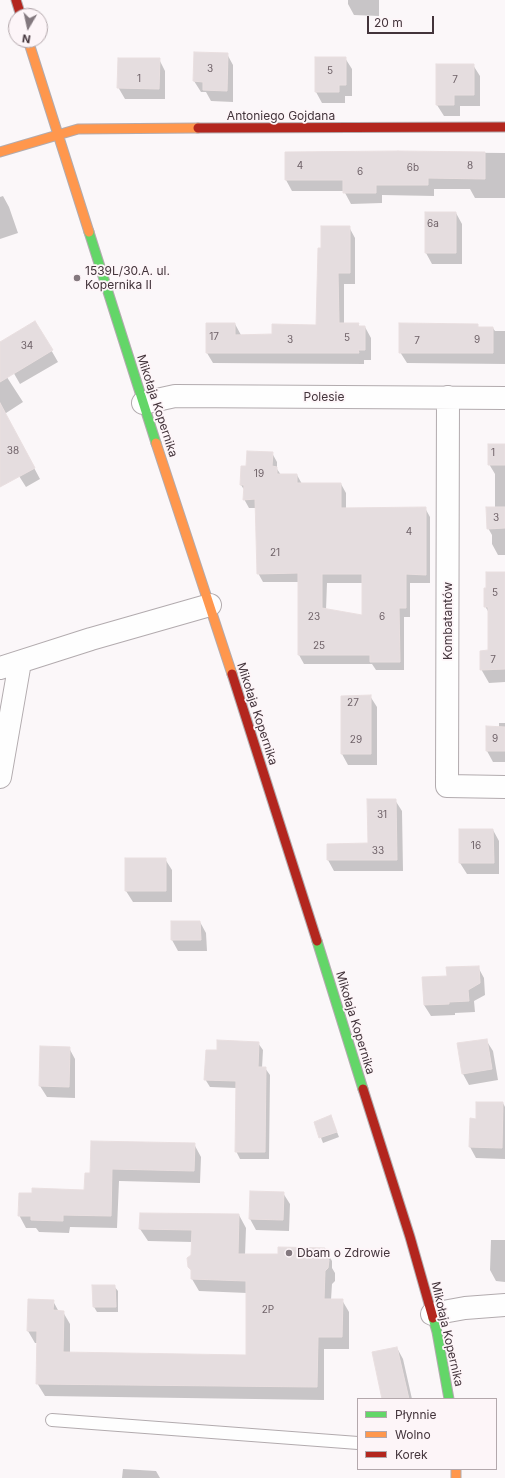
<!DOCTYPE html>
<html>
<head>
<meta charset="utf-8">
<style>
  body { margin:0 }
  #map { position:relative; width:505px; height:1478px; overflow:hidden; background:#fbf7f9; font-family:Inter,sans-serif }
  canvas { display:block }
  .legend { position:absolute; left:357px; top:1398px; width:140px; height:72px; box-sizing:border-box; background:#fdf5f8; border:1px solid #b3a8ac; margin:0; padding:5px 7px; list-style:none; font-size:12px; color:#43343b }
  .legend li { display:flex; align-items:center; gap:8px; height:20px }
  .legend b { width:20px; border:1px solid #b3a8ac }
  .north { position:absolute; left:8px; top:8px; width:40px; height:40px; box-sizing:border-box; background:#fdf5f8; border:1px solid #b3a8ac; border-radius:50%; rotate:189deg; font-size:11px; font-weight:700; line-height:16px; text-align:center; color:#43343b }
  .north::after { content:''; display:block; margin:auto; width:14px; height:18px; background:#83787e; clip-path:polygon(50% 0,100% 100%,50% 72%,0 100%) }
  .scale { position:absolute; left:367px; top:16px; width:67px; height:18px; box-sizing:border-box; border:2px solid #43343b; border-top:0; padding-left:5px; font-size:12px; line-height:14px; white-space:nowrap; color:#43343b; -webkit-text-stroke:3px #fdf5f8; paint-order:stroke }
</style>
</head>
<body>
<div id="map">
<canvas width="505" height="1478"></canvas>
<ul class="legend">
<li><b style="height:5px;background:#63d668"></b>Płynnie</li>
<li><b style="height:5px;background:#ff974d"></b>Wolno</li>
<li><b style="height:5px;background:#b3261e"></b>Korek</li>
</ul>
<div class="north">N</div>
<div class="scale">20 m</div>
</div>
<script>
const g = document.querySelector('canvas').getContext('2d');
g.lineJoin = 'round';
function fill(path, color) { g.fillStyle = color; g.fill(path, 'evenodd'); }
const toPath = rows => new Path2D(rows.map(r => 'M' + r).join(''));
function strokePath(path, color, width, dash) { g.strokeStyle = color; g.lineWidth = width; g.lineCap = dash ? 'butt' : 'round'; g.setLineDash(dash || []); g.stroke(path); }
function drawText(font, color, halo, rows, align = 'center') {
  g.font = font + ' Inter,sans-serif'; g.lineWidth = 3.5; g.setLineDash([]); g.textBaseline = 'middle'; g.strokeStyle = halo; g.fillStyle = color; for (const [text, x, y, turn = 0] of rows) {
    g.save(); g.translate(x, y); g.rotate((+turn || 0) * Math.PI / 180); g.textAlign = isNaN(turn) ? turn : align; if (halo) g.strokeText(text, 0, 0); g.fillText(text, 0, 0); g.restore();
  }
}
fill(toPath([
  [348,0,379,0,379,16,354,15,348,4],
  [227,54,233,65,233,102,211,101,206,92,201,92,194,81],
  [345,58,352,69,352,96,345,96,345,103,322,103,316,92],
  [159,59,165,71,165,99,125,99,118,87],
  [473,65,480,76,480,106,460,106,460,116,444,116,437,105],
  [398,152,505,153,505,198,475,198,470,189,434,189,434,196,382,195,382,203,351,204,344,191,292,191,286,180],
  [3,196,9,207,18,233,0,239,0,197],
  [456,213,462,224,462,264,432,264,426,253],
  [349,227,355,238,355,284,344,284,344,324,358,324,360,327,365,327,371,338,371,360,364,360,364,364,213,363,207,353,235,324,241,335,273,335,317,326],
  [35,322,58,362,20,384,0,349],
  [477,325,479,328,493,328,495,331,505,331,505,364,407,363,400,352],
  [0,368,1,368,23,402,3,415,0,411],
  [17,436,40,479,26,487,19,476],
  [505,445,505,555,498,555,492,544,492,535,488,528,495,508,495,474,489,464],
  [272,453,277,462,277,469,281,475,297,475,302,484,341,484,346,493,346,509,425,508,430,517,430,583,410,583,410,617,404,617,404,670,376,670,372,664,304,664,299,655,299,582,263,582,258,573,256,508,249,508,244,499,245,491,241,485,247,467],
  [327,583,363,583,363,616,326,610],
  [505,573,505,682,489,683,481,669,489,651,489,613,485,606],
  [370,696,377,707,377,765,348,765,342,754],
  [499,723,505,723,505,762,493,762,487,751,499,727],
  [395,800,402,811,403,871,334,871,328,860,369,844],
  [493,830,499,841,499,874,467,874,460,863],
  [126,859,165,859,172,870,172,902,133,902,126,891],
  [200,922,206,933,207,951,178,951,172,940],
  [478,967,484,978,485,995,474,1001,475,1012,455,1013,455,1015,431,1016,424,1005,423,978,448,977],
  [486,1040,493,1051,498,1080,469,1085,463,1074],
  [258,1043,263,1050,262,1068,265,1068,270,1075,269,1159,240,1159,236,1151,236,1088,210,1087,205,1079,218,1051],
  [41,1047,69,1048,75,1059,75,1098,47,1097,40,1086],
  [503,1103,505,1107,505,1159,476,1158,470,1147,471,1119,476,1120],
  [331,1117,339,1137,323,1143,315,1122],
  [194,1144,201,1157,200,1183,119,1181,117,1228,70,1227,69,1233,39,1232,36,1228,26,1228,19,1215,85,1191,91,1174],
  [283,1193,290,1204,289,1231,256,1230,250,1219],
  [239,1215,246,1228,245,1255,279,1255,325,1249,332,1261,332,1268,335,1273,335,1281,332,1284,331,1300,342,1300,349,1312,349,1349,324,1349,324,1400,45,1396,37,1383,38,1343,35,1343,28,1331,53,1301,59,1312,63,1312,70,1324,70,1353,247,1356,247,1293,199,1291,192,1279,192,1272,189,1266,192,1255,192,1242,148,1241,140,1229],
  [491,1240,505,1240,505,1282,496,1281,490,1270],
  [114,1286,118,1291,118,1312,97,1312,94,1307],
  [397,1348,403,1359,412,1399,383,1399],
  [123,1469,156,1471,160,1478,122,1478]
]), '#0003');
const building = toPath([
  [194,52,228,53,227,91,203,90,203,82,193,81,194,52],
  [315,57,346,57,346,85,339,85,339,92,315,92,315,57],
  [118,58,160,58,159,89,117,88,118,58],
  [436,64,474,64,474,95,454,95,454,105,436,105,436,64],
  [398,151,485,152,485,179,428,178,428,185,376,185,376,193,343,193,343,180,285,180,285,152,398,151],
  [425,212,456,212,456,253,425,253,425,212],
  [321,226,350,226,350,273,338,273,339,323,359,323,358,326,365,326,365,350,358,350,359,353,206,353,206,323,235,323,235,335,272,334,272,324,316,325,318,248,321,248,321,226],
  [35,321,53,350,0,382,0,342,35,321],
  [399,323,478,324,478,327,493,327,493,353,399,353,399,323],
  [0,403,35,468,0,487,0,403],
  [488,444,505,444,505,465,488,465,488,444],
  [247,451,273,452,272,466,277,467,277,474,297,474,297,483,341,483,341,508,426,507,426,575,406,574,406,608,399,608,400,662,370,662,370,655,298,655,298,573,257,574,255,499,243,500,244,485,240,485,241,466,246,466,247,451],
  [322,574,362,574,362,615,322,608,322,574],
  [486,507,505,507,505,528,487,529,486,507],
  [486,572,505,572,505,669,480,670,480,651,488,650,488,607,484,607,484,588,486,588,486,572],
  [371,695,371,754,341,754,341,696,371,695],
  [486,726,505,727,505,751,486,751,486,726],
  [367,799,396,799,397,860,327,860,327,844,368,843,367,799],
  [459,829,493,829,494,863,459,863,459,829],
  [125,858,166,858,166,891,125,891,125,858],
  [171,921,200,921,201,940,171,940,171,921],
  [479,966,480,983,468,990,469,1001,449,1002,449,1004,424,1005,422,977,447,976,446,967,479,966],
  [487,1039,492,1069,462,1074,457,1043,487,1039],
  [217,1040,259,1042,258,1067,266,1067,265,1152,235,1152,236,1081,204,1080,206,1050,217,1050,217,1040],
  [40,1046,70,1047,69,1087,39,1086,40,1046],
  [476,1102,503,1102,502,1148,469,1147,470,1118,476,1119,476,1102],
  [331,1115,337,1132,319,1138,314,1122,331,1115],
  [91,1141,195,1143,194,1171,112,1169,111,1216,63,1215,63,1221,31,1220,31,1216,18,1216,19,1193,32,1193,32,1188,84,1190,85,1173,90,1173,91,1141],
  [250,1191,284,1192,283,1220,249,1219,250,1191],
  [140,1213,239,1214,238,1254,278,1254,278,1247,325,1248,325,1257,329,1260,328,1268,325,1271,324,1299,343,1299,342,1337,318,1337,317,1387,36,1384,37,1331,27,1331,28,1299,54,1300,53,1310,64,1311,63,1352,246,1355,246,1281,191,1279,191,1270,188,1267,187,1258,191,1255,192,1230,139,1229,140,1213],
  [92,1285,115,1285,116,1307,93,1307,92,1285],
  [397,1347,409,1399,382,1399,372,1352,397,1347]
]);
fill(building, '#e5dddf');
strokePath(building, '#e9dfe0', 1);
const lane = toPath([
  [52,1420,358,1443]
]);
const street = toPath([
  [448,397,447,786,505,787],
  [143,403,175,396,505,398],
  [0,668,91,639,210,605],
  [0,777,20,662],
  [432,1314,465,1308,505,1305]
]);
const fast = toPath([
  [89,232,156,443],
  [317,941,363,1089],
  [433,1318,437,1332,449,1399]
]);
const slow = toPath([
  [28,40,89,232],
  [0,152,78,129,198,128],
  [156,443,232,674],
  [456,1469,456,1478]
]);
const jam = toPath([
  [16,0,21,16],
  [198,128,505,127],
  [232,674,317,941],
  [363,1089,410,1237,433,1318]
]);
strokePath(lane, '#b2abae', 14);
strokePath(street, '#b2abae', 24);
strokePath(fast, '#b2abae', 11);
strokePath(slow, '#b2abae', 11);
strokePath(jam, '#b2abae', 11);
strokePath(lane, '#fefefe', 12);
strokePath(street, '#fefefe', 22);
strokePath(fast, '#63d668', 9);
strokePath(slow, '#ff974d', 9);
strokePath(jam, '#b3261e', 9);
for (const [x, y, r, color] of [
  [77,278,4,"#83787e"],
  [289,1253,4,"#83787e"]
]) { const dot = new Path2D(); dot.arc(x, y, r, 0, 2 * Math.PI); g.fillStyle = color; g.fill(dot); strokePath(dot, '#fdf5f8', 1.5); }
drawText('10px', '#6f6268', null, [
  ["3",210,69],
  ["5",330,71],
  ["1",139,79],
  ["7",455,80],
  ["4",300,166],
  ["8",470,166],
  ["6b",413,168],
  ["6",360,172],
  ["6a",433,224],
  ["17",214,337],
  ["5",347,338],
  ["3",290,340],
  ["9",477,340],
  ["7",417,341],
  ["34",27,346],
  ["38",13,451],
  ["1",493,453],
  ["19",259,474],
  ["3",496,518],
  ["4",409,532],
  ["21",275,553],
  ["5",495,593],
  ["23",314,617],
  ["6",382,617],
  ["25",319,646],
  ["7",493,660],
  ["27",353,703],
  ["9",495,739],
  ["29",356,740],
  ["31",382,815],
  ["16",476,846],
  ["33",378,851],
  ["2P",268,1310]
]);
drawText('12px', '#43343b', '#fdf5f8', [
  ["Antoniego Gojdana",281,116],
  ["Polesie",324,397],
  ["Mikołaja Kopernika",157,406,72],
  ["Kombatantów",448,621,-90],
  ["Mikołaja Kopernika",257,714,72],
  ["Mikołaja Kopernika",355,1023,73],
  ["Mikołaja Kopernika",447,1334,77]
]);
drawText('12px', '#43343b', '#fdf5f8', [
  ["1539L/30.A. ul.",85,271],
  ["Kopernika II",85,285],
  ["Dbam o Zdrowie",297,1253]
], 'left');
</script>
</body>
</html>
